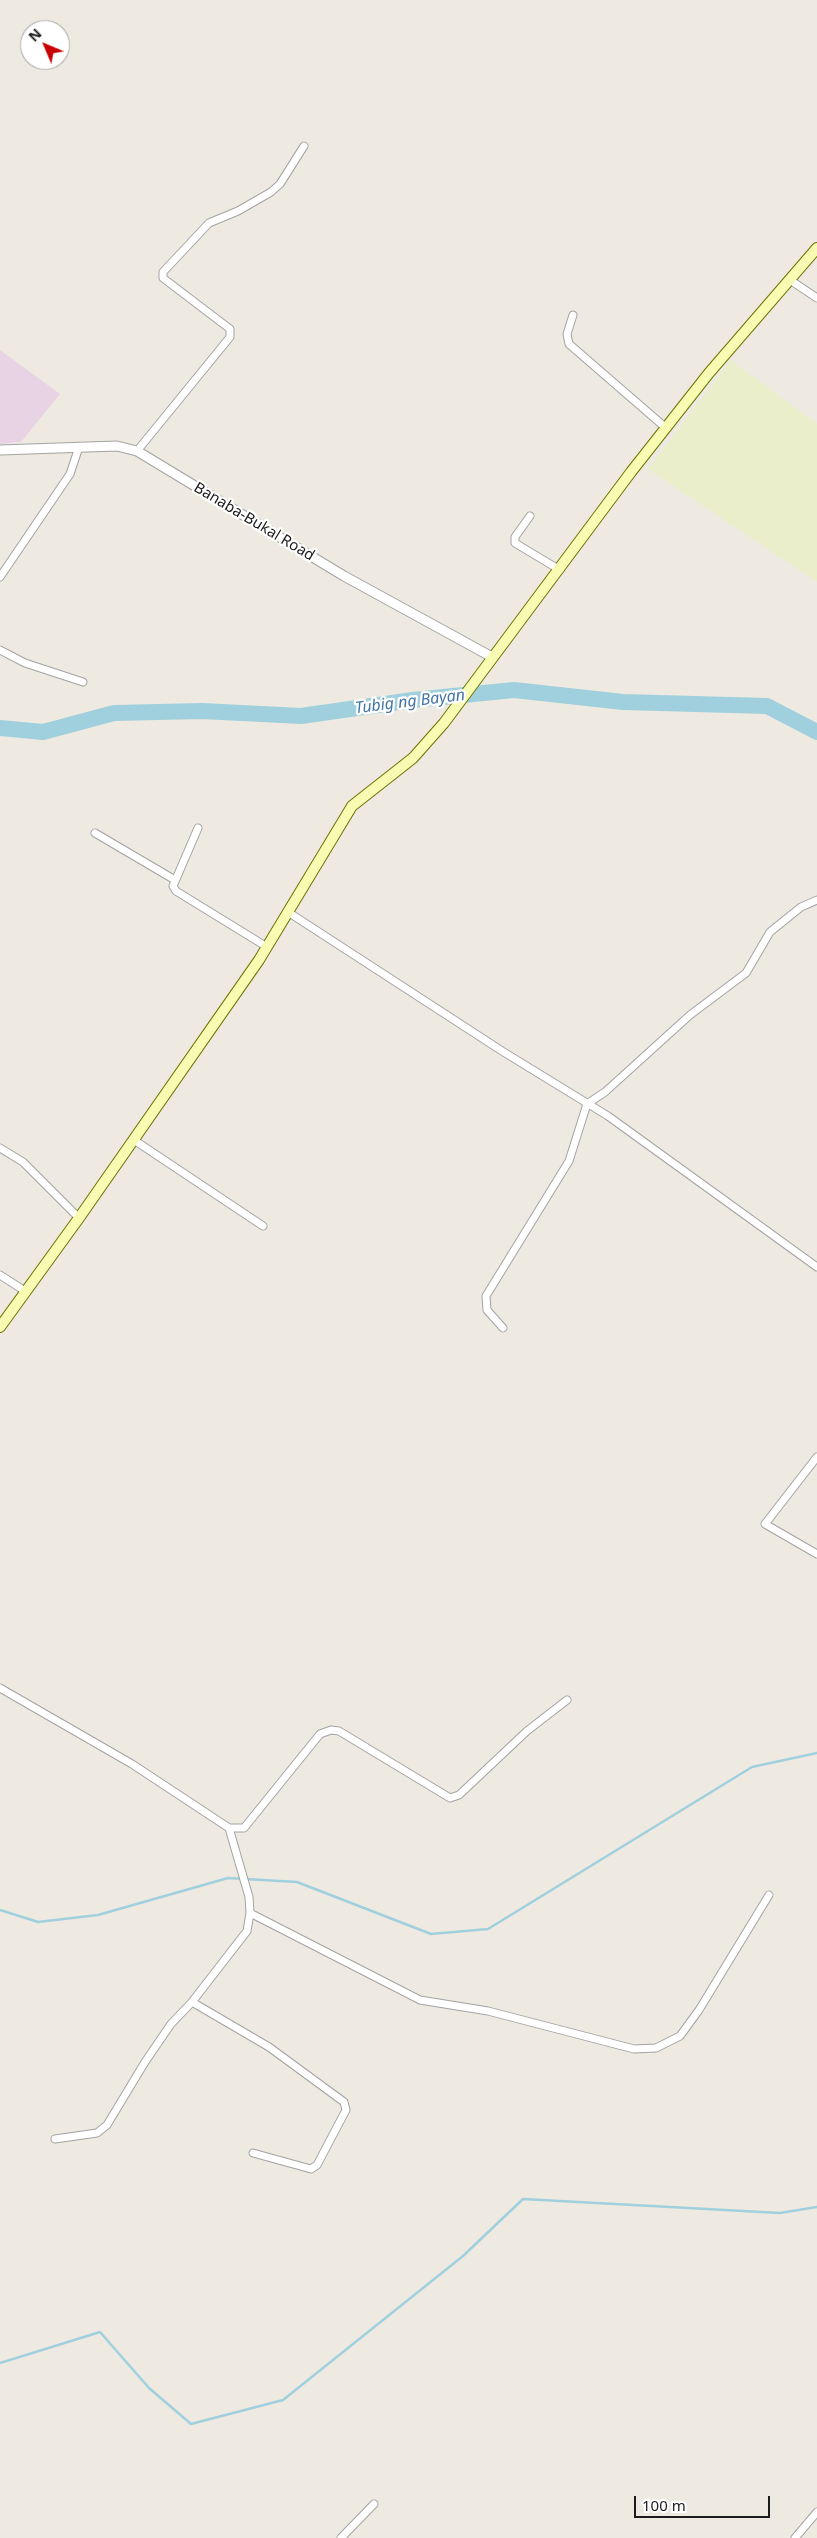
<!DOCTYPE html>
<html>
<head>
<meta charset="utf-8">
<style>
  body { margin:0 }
  #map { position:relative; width:817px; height:2538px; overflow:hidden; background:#eeeae1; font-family:"Noto Sans",sans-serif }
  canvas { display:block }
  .north { position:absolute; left:20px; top:20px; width:50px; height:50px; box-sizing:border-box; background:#fff; border:1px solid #a4a4a4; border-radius:50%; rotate:315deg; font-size:14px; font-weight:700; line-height:20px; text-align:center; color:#1c1c1c }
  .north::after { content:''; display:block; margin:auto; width:18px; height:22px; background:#c80001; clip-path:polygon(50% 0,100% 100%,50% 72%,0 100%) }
  .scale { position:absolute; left:634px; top:2496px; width:136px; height:22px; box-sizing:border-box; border:2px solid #1c1c1c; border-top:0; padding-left:6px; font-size:15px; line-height:18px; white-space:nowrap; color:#1c1c1c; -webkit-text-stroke:4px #fff; paint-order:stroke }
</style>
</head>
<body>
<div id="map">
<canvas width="817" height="2538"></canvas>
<div class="north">N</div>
<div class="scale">100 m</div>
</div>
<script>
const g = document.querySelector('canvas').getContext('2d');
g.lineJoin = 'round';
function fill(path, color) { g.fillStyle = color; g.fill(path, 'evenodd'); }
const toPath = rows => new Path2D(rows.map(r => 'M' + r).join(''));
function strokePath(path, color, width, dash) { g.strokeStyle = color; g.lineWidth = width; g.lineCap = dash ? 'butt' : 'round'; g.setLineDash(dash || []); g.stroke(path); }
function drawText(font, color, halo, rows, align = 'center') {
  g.font = font + ' "Noto Sans",sans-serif'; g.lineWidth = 4.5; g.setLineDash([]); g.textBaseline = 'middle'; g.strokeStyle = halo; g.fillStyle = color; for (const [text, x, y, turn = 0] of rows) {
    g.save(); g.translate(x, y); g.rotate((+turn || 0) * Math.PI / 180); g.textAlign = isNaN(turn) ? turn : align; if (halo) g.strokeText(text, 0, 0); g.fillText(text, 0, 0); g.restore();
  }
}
fill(toPath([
  [0,350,60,394,21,442,0,444]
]), '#e7d3e4');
fill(toPath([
  [731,360,817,424,817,582,648,469]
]), '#ebeecb');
strokePath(toPath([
  [0,1910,38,1922,98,1915,228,1878,297,1882,431,1934,488,1929,752,1767,817,1753],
  [0,2363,100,2332,149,2388,191,2424,283,2400,463,2256,523,2199,780,2213,817,2207]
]), '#a0d0dd', 2.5);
strokePath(toPath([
  [0,728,43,732,114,713,202,711,301,716,413,700,514,690,623,702,767,706,817,732]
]), '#a0d0dd', 16);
const minor = toPath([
  [790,280,817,298],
  [573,315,567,334,569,344,666,428],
  [137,451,230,337,230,329,163,278,163,272,209,223,238,211,271,192,280,184,304,146],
  [530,516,515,537,515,543,560,570],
  [0,577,70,474,79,447],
  [0,650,25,663,83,682],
  [198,828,173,886,176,891,267,947],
  [95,833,175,880],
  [288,912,502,1051,608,1116,817,1267],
  [134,1140,263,1226],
  [0,1148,23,1162,79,1218],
  [0,1275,25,1291],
  [503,1328,487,1310,486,1296,569,1161,587,1104,605,1092,690,1015,746,973,770,932,801,907,817,900],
  [817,1457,765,1524,817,1554],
  [0,1688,132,1764,229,1828,244,1828,320,1734,331,1730,339,1731,450,1798,459,1795,527,1731,567,1700],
  [250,1913,420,2000,488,2011,634,2049,656,2048,680,2036,699,2010,769,1895],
  [192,2002,269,2047,344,2102,346,2110,317,2165,311,2169,253,2153],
  [55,2139,97,2133,107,2125,145,2062,171,2024,192,2002,247,1931,250,1913,249,1897,229,1828],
  [341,2538,374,2504],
  [795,2538,817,2512]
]);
const tertiary = toPath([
  [0,450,117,446,137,451,344,576,492,657]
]);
const secondary = toPath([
  [0,1327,79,1218,259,960,352,806,413,758,444,723,631,472,709,373,817,248]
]);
strokePath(minor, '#a3a3a3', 9);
strokePath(tertiary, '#a3a3a3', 11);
strokePath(secondary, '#697501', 12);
strokePath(minor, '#fff', 7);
strokePath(tertiary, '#fff', 9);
strokePath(secondary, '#f8fbb2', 10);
drawText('15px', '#1c1c1c', '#fff', [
  ["Banaba-Bukal Road",254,522,31]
]);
drawText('italic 16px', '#4376a6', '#fff', [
  ["Tubig ng Bayan",410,702,-7]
]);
</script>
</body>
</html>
